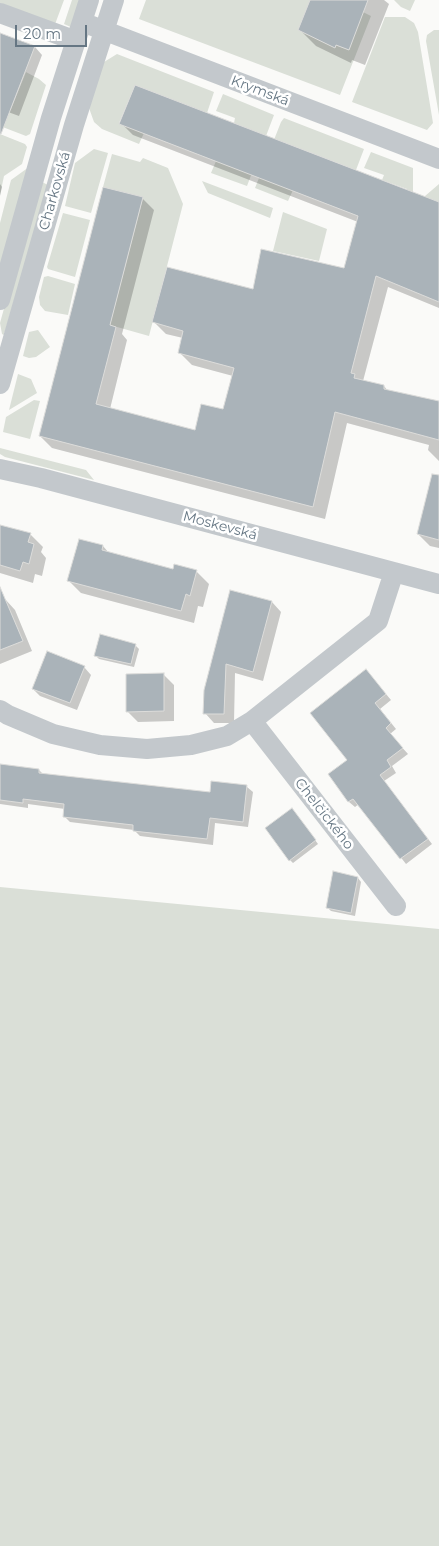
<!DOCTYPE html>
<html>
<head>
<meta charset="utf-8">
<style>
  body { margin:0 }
  #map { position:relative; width:439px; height:1546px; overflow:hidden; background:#fafaf8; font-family:Montserrat,sans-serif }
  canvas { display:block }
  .scale { position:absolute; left:15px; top:25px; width:72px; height:22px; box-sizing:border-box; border:2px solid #657683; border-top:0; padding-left:6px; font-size:15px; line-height:18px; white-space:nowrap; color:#657683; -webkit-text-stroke:4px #fff; paint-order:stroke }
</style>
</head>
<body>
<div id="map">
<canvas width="439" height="1546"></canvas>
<div class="scale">20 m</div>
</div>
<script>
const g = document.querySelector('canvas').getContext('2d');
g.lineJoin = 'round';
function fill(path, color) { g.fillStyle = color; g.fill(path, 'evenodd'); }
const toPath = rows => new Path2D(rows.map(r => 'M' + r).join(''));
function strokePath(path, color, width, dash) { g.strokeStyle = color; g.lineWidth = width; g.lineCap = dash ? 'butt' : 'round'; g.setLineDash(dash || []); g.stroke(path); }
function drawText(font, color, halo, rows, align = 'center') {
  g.font = font + ' Montserrat,sans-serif'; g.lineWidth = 5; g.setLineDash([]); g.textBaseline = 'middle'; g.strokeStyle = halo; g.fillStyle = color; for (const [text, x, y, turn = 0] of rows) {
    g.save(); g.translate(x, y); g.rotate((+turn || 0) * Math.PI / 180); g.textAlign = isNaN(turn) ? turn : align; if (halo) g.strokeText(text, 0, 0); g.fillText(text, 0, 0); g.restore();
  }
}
fill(toPath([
  [0,0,64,0,54,27,0,6],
  [72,0,82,0,73,28,64,24],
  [146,0,310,0,298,30,334,47,335,45,349,50,363,12,371,16,340,95,139,19],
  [394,0,415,0,410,11,401,7],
  [385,17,405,17,414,23,418,32,433,123,427,130,352,102],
  [434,30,439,30,439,115,426,41,427,35],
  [117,54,214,92,207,113,135,85,119,123,144,133,139,144,102,129,94,122,89,108,104,62],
  [26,72,39,79,46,85,30,134,26,136,0,126,0,105,11,109],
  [223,94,274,115,247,186,211,173,216,161,258,133,234,123,235,118,216,111],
  [284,118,364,149,356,170,283,142,267,181,293,190,288,201,255,188,281,122],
  [0,134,25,144,27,147,22,164,4,176,0,195],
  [94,149,108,153,91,213,65,206,75,163],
  [371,152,413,168,413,192,392,228,407,189,382,180,384,175,364,168],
  [112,154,140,162,143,158,168,168,183,204,149,336,110,325,143,198,103,187],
  [29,167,0,273,0,223,11,180],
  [202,181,273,208,270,218,208,193],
  [42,182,48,185,4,335,2,334,0,323,38,185],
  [439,184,439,202,409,235,425,196],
  [283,212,327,229,319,261,273,251],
  [63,213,90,220,75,277,48,269,47,267],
  [48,276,75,284,68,315,45,311,40,305,39,297,44,277],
  [38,330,50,347,36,357,29,358,23,356,29,332],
  [18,374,31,379,37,393,9,410],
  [34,400,40,401,30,439,3,432,6,417],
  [0,448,86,470,94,480,5,457,0,454],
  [0,887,439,929,439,1546,0,1546]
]), '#dadfd7');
fill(toPath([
  [311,0,384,0,389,4,365,65,352,60,351,63,316,46,300,30],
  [0,34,35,47,42,55,19,116,0,109],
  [121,123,439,203,439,308,388,287,363,381,384,386,388,391,439,402,439,461,428,450,429,445,347,423,325,519,52,448,40,436,142,198,154,210,122,334,127,340,110,409,196,432,224,411,233,376,192,365,180,353,183,338,166,334,154,322,254,291,345,269,358,222,133,135],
  [0,184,2,187,0,196],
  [439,502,439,548,430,546,418,534],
  [0,526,30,534,43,547,41,552,46,558,42,576,35,574,33,583,0,573],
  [103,546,109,553,174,570,196,571,209,584,203,607,198,606,194,623,81,593,69,581],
  [231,591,272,602,281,612,263,681,235,673,234,723,214,723,205,713],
  [5,599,15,610,32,651,0,664,0,601],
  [135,645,139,649,134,667,99,659,95,655],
  [84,667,91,675,77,710,40,696,33,689],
  [164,675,174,685,174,721,138,722,127,711],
  [371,676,391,700,380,709,396,729,390,734,408,754,392,766,396,773,384,781,432,844,406,864,359,804,355,807,349,802,330,774,348,760],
  [0,765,39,770,44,775,211,793,247,787,253,792,248,827,215,823,213,845,140,836,134,830,70,822,64,816,65,809,28,804,28,808,0,804],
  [295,813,318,844,293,863,290,860],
  [358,878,361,882,355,916,331,911,328,908]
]), '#0003');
const building = toPath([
  [310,0,368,0,349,50,336,45,335,48,298,30,310,0],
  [0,33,35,46,1,134,0,134,0,33],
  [135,85,439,202,439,302,376,276,351,373,355,374,354,378,384,385,384,389,439,401,439,440,335,412,313,507,39,436,103,187,143,197,110,325,116,327,96,404,195,430,201,404,223,409,234,368,178,353,183,331,152,322,167,267,253,289,261,249,344,268,358,216,119,124,135,85],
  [432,474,439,475,439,540,417,534,432,474],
  [0,525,31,533,28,542,34,544,29,564,23,562,20,571,0,565,0,525],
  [79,539,103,545,102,550,173,569,174,564,197,570,190,596,186,594,181,611,67,581,79,539],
  [0,587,23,641,0,650,0,587],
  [230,590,272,601,253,672,226,664,224,714,203,714,204,690,230,590],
  [100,634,136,644,131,664,94,656,100,634],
  [47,651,85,666,70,703,32,689,47,651],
  [366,669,386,694,375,703,391,723,386,728,403,748,387,760,391,767,380,775,428,839,400,859,353,799,348,802,328,774,347,760,310,713,366,669],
  [164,673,164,711,126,712,126,674,164,673],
  [0,764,39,769,39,773,210,792,211,781,247,785,243,822,210,818,207,839,133,831,133,825,63,817,64,804,23,799,23,803,0,800,0,764],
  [292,808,316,840,289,861,265,828,292,808],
  [333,871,358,877,351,913,326,908,333,871]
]);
fill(building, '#aab3b9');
strokePath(building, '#dcdcda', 1);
strokePath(toPath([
  [0,13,76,41],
  [82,22,439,159],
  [0,300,51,118,89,0],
  [0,384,74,125,114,0],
  [0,469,41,478,439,584],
  [0,710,8,715,53,734,100,745,147,749,191,745,227,736,252,721,378,621,394,572],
  [252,721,396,906]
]), '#c3c8cc', 20);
drawText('14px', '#657683', '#fff', [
  ["Krymská",260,91,21],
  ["Charkovská",55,191,-74],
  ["Moskevská",220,526,15],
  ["Chelčického",324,814,52]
]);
</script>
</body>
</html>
